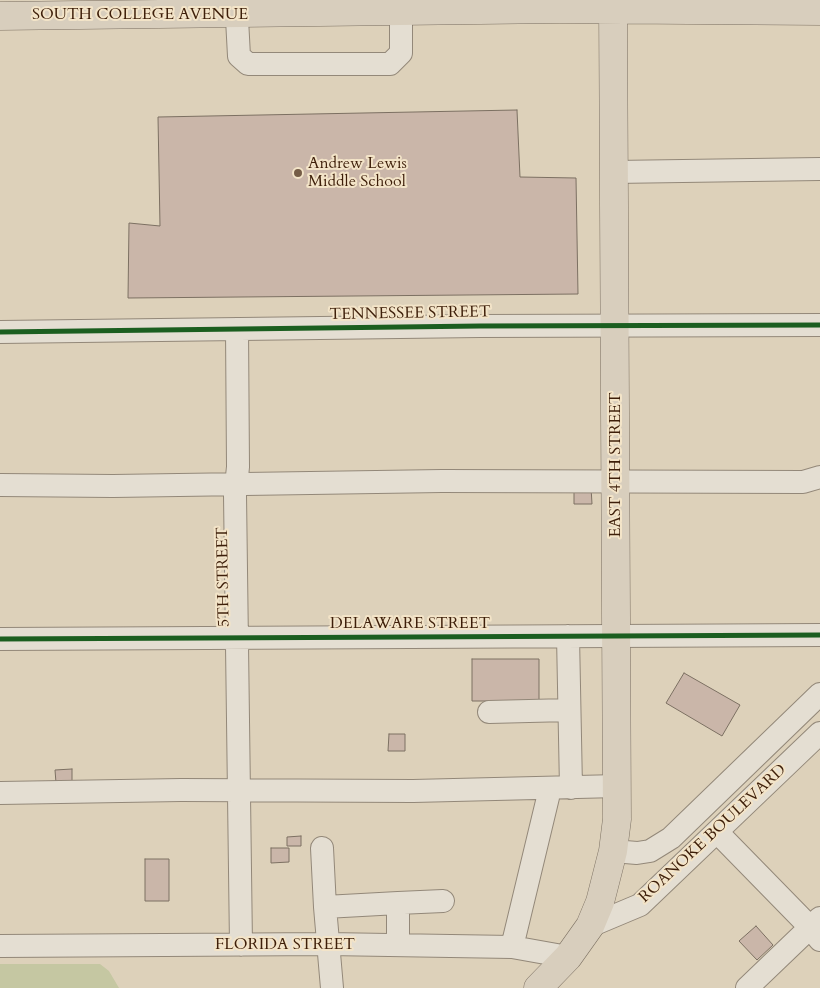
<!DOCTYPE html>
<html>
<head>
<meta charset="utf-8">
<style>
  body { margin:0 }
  canvas { display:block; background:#ddd1ba }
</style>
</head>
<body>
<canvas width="820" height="988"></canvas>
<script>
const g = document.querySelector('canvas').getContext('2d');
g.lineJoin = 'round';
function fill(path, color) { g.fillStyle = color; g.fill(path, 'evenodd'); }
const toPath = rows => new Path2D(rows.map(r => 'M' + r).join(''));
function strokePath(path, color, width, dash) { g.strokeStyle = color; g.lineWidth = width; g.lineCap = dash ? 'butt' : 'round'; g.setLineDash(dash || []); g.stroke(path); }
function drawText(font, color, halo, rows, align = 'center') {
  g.font = font + ' Cardo,serif'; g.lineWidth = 4; g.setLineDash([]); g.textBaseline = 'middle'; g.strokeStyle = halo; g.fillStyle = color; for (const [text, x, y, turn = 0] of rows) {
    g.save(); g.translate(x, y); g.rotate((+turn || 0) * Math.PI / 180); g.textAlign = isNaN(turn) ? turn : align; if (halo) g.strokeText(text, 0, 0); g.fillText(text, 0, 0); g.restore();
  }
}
fill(toPath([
  [0,964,100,964,109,971,119,988,0,988]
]), '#c5c7a2');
const building = toPath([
  [517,110,520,177,576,178,578,294,128,298,129,223,160,226,158,117,517,110],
  [574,487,591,487,592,504,574,504,574,487],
  [472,659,539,659,539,701,472,701,472,659],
  [684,673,740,705,722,736,666,703,684,673],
  [389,734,405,734,405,751,388,751,389,734],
  [72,769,72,782,56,783,55,770,72,769],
  [301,836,301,846,287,846,287,837,301,836],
  [271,848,289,848,289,862,271,863,271,848],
  [145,859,169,859,169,901,145,901,145,859],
  [756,926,773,945,757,960,739,941,756,926]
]);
fill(building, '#cab6a9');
strokePath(building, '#7c7062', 1);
const minor = toPath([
  [236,0,239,56,248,64,390,64,401,53,401,12],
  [614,172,820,169],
  [237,329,238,467,235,495,241,945],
  [0,332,480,326,820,325],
  [0,485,113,486,442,481,803,482,820,477],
  [568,636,571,788],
  [0,639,820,635],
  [489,712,569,710],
  [0,793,181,790,413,791,618,786],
  [717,832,805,922,820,940],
  [322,848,325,907],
  [613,851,637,853,650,851,671,838,820,694],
  [590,926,640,905,820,733],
  [398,945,398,903,443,901],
  [0,946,328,944,512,947,568,957],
  [512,947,550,789],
  [332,988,325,907,398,903],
  [747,988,820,918]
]);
const major = toPath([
  [0,16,559,9,820,11],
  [538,988,568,957,590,926,600,902,613,851,617,819,613,0]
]);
strokePath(minor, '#938879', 24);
strokePath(major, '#7c7062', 29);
strokePath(minor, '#e4ded2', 22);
strokePath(major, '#d8cebd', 28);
strokePath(toPath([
  [0,332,480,326,820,325],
  [0,639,820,635]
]), '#1b5e20', 5);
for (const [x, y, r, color] of [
  [298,173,5,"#755d47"]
]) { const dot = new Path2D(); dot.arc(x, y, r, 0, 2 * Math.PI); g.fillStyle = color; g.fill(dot); strokePath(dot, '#f3e4c8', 2); }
drawText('16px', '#3d1e09', '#f3e4c8', [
  ["SOUTH COLLEGE AVENUE",140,15],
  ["TENNESSEE STREET",410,314,-1],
  ["EAST 4TH STREET",616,465,-90],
  ["5TH STREET",224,577,-91],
  ["DELAWARE STREET",410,624],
  ["ROANOKE BOULEVARD",713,834,-43],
  ["FLORIDA STREET",285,945]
]);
drawText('16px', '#3d1e09', '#f3e4c8', [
  ["Andrew Lewis",308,164],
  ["Middle School",308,182]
], 'left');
</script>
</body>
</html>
